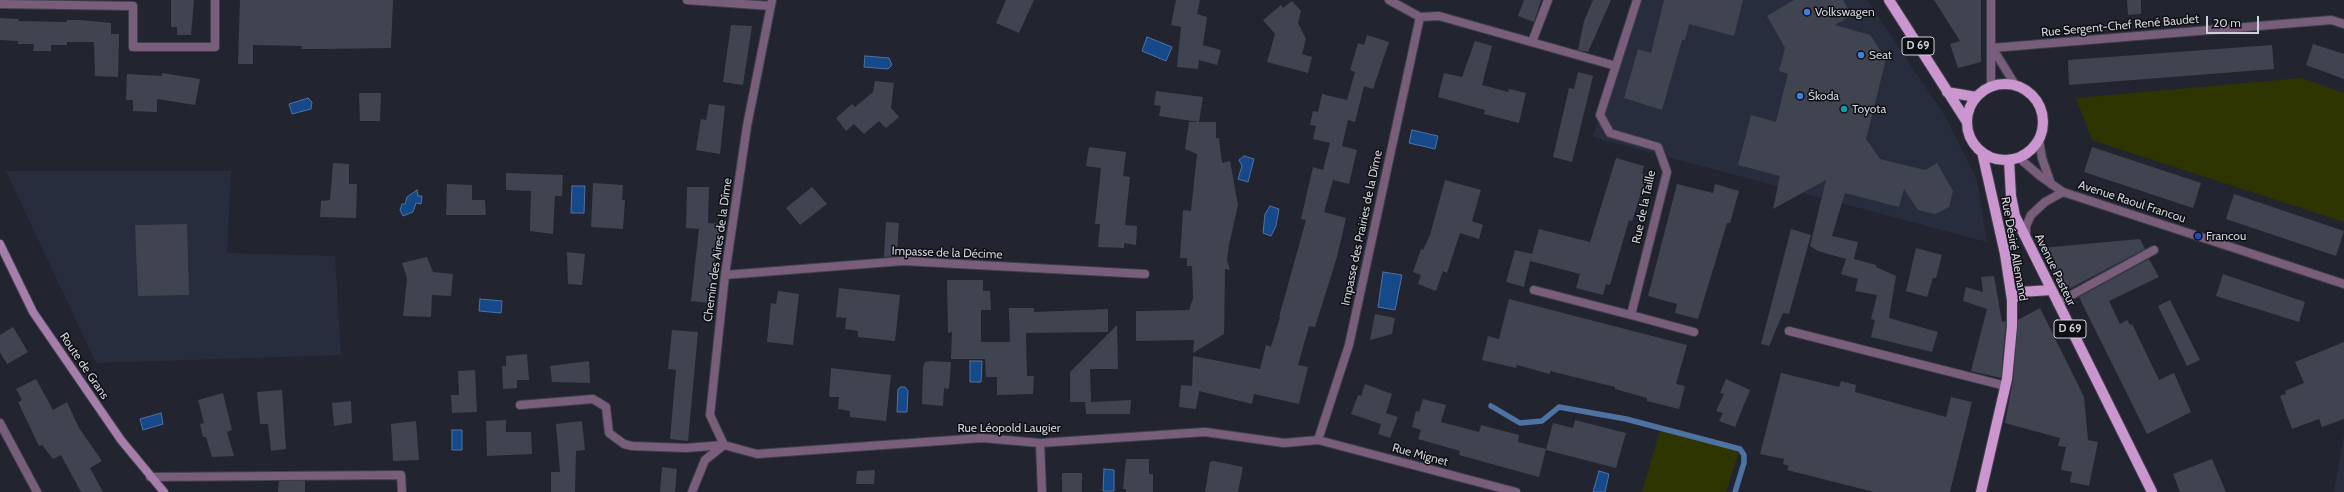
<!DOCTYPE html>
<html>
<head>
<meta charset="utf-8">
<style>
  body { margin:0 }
  #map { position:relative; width:2344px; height:492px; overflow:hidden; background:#222530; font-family:Cabin,sans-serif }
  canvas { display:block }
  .scale { position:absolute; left:2206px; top:16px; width:53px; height:18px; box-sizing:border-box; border:2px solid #cfd2d9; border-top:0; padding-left:5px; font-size:12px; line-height:14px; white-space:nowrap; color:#cfd2d9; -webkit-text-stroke:3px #0d0f13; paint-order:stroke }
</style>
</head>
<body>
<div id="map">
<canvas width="2344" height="492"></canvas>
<div class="scale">20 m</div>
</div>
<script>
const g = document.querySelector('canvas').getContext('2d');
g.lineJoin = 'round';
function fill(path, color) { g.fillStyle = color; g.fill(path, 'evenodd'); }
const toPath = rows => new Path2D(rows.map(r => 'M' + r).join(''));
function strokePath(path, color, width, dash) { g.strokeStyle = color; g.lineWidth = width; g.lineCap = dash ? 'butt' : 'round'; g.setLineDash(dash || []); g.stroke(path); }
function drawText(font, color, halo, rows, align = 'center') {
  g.font = font + ' Cabin,sans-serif'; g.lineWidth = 3; g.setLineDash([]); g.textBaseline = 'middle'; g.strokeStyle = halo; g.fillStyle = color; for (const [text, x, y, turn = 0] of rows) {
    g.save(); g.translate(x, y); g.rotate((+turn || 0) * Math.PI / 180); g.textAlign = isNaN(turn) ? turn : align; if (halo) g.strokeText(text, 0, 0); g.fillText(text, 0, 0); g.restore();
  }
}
fill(toPath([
  [1633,0,1867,0,1945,116,1977,180,1987,242,1593,137],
  [6,171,231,171,227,253,335,256,341,355,96,363],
  [2344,434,2344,492,2334,492]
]), '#282d3e');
fill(toPath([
  [2302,78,2344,93,2344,222,2092,140,2076,98],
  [1660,430,1739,451,1726,492,1642,492]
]), '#2f3500');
const water = toPath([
  [1147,37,1172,47,1166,61,1142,51,1147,37],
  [865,56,889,58,892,65,888,69,864,67,865,56],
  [308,98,312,102,311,109,292,114,289,104,308,98],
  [1412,130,1438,136,1435,149,1409,143,1412,130],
  [1244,156,1254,159,1248,182,1238,179,1242,166,1239,160,1244,156],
  [572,186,585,186,584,213,571,213,572,186],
  [417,190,418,196,422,196,421,204,416,203,413,212,403,216,400,210,402,204,405,204,407,197,417,190],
  [1270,206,1279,209,1276,226,1271,236,1263,233,1265,214,1270,206],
  [1383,272,1402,275,1395,310,1378,307,1383,272],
  [480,299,502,301,501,313,479,311,480,299],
  [970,361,982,361,981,382,970,382,970,361],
  [901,387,905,387,908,391,907,412,897,412,898,389,901,387],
  [161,413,163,424,143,430,140,419,161,413],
  [452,430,462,430,462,450,452,450,452,430],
  [1104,469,1114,470,1114,491,1103,491,1104,469],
  [1599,471,1609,474,1605,492,1593,492,1599,471]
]);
fill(water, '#164989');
strokePath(water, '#4e72a1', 1);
strokePath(toPath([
  [1491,406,1520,423,1542,421,1559,407,1626,419,1740,449,1744,455,1744,463,1735,492]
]), '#4e72a1', 5.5);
fill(toPath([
  [171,0,194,0,191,35,177,35,177,27,171,27],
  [240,0,393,0,391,48,317,49,301,49,302,46,253,45,253,64,238,64],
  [1006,0,1034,0,1019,33,996,23],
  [1176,0,1200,0,1197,14,1207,17,1203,45,1221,50,1217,65,1199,60,1198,69,1177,67,1181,27,1171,25],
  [1524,0,1541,0,1534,22,1518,16],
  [1593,0,1611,0,1588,52,1578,50,1584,21],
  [1664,0,1743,0,1734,36,1689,24,1685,40,1682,40,1662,110,1624,98,1638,49,1651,53],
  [1794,0,1843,0,1852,15,1835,25,1870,35,1886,59,1866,139,1880,159,1925,170,1937,163,1953,191,1949,207,1935,214,1918,210,1904,189,1899,207,1845,193,1832,236,1858,242,1854,259,1876,265,1876,267,1896,276,1889,318,1938,332,1932,352,1871,337,1875,320,1871,319,1877,295,1855,291,1858,279,1841,274,1846,259,1818,251,1810,246,1826,180,1773,209,1780,176,1738,165,1751,115,1776,122,1788,74,1779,71,1785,48,1767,16],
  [1934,0,1981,0,1981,62,1958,68,1950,44,1960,41],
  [2127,0,2141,0,2141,14,2128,15],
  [1292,1,1301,11,1298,23,1306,39,1302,54,1312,57,1308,73,1267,62,1275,34,1263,20,1281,5,1283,8],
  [0,18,19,19,18,21,67,22,67,20,81,20,111,23,111,34,119,34,118,77,95,76,94,42,67,42,67,45,51,45,51,51,33,51,34,44,18,44,18,41,0,40],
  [731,25,752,26,743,85,723,82],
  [1367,35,1389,42,1373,89,1364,86,1355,122,1348,120,1342,146,1357,150,1349,184,1333,180,1324,212,1346,218,1337,257,1315,327,1309,326,1298,365,1308,367,1299,404,1254,394,1252,404,1199,391,1196,409,1179,407,1181,385,1192,386,1193,356,1260,369,1266,345,1271,347,1280,317,1279,317,1306,220,1301,219,1313,167,1323,170,1330,143,1313,139,1316,126,1310,125,1313,111,1318,112,1322,94,1347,100,1355,72,1350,70,1358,43,1364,45],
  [1475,41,1492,46,1482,85,1508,92,1509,89,1526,93,1519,123,1484,114,1485,110,1438,97,1444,73,1462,77],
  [2313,44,2344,54,2344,79,2306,65],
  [2272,45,2274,69,2069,85,2068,60],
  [1578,72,1593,76,1572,162,1553,157,1569,88,1574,89],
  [162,73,200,79,195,105,157,99,157,112,133,111,133,100,126,100,127,74,162,76],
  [875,81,894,83,891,108,899,117,886,128,879,121,864,134,854,124,846,131,836,118,852,104,855,107,873,92],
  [1156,91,1203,97,1199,122,1159,116,1161,106,1154,105],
  [359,93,381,93,380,121,360,121],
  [709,104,725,106,720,154,696,150,701,119,706,120],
  [1189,122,1216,122,1216,138,1219,138,1222,163,1230,161,1238,205,1229,245,1227,260,1230,270,1225,269,1224,334,1193,353,1194,340,1136,341,1136,311,1189,310,1193,298,1192,266,1187,266,1187,258,1180,258,1183,210,1191,211,1197,154,1185,149],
  [1089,147,1126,152,1123,176,1130,177,1125,225,1137,226,1136,245,1124,243,1124,248,1098,247,1100,224,1095,224,1101,168,1086,166],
  [2092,147,2201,183,2193,208,2084,172],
  [1616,158,1644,166,1642,174,1647,175,1632,221,1629,220,1610,285,1606,284,1603,295,1576,288,1580,274,1530,261,1524,287,1506,282,1515,250,1532,254,1539,229,1590,242],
  [333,163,349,164,349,184,357,184,356,218,320,217,321,201,330,200],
  [506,173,563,175,562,196,555,196,553,234,530,231,531,191,506,190],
  [1445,180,1481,190,1472,221,1483,225,1479,239,1460,233,1447,273,1443,271,1436,291,1418,284,1421,275,1413,272,1421,249,1423,250,1430,235],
  [593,183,623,185,622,200,625,200,623,229,591,227],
  [447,184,472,185,472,200,485,200,486,215,446,215],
  [1677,184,1713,193,1715,184,1739,191,1730,223,1727,223,1698,319,1675,313,1677,304,1648,296],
  [687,187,709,187,708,223,721,224,719,240,717,240,710,293,707,293,707,303,691,301,699,229,686,228],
  [812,187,827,204,800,225,786,208],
  [2234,194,2344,231,2336,256,2226,219],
  [886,222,899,223,897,256,884,257],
  [187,224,189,295,138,296,135,225],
  [1791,229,1811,235,1789,314,1783,313,1769,346,1761,344],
  [2140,239,2145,249,2063,292,2041,248],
  [1916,248,1942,255,1936,278,1933,278,1927,297,1906,291],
  [567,252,585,254,582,285,568,284],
  [427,257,433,272,453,274,451,296,432,295,431,317,403,316,407,278,402,263],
  [2149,259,2159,277,2109,301,2120,324,2127,320,2130,325,2132,324,2159,380,2174,373,2191,412,2147,434,2079,297],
  [2223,274,2305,302,2299,322,2216,296],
  [1994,276,2002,322,2006,321,2001,378,1971,371,1987,309,1963,301,1966,287,1983,292,1981,277],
  [947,280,983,280,983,291,990,291,991,310,981,310,981,342,1010,342,1009,308,1034,308,1034,312,1108,309,1108,332,1026,333,1027,376,1034,376,1033,394,997,395,997,377,986,377,985,359,951,359,952,332,948,333],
  [839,288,900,295,895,341,858,337,858,331,845,329,846,318,836,317],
  [778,291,799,294,793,345,767,342,771,303,776,304],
  [1509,299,1687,345,1676,384,1685,386,1679,409,1647,401,1647,398,1615,389,1615,387,1550,371,1550,374,1517,365,1516,368,1482,360,1488,336,1499,339],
  [2170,300,2200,360,2187,366,2158,306],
  [2040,308,2084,397,2088,440,2098,442,2089,486,2070,482,2072,472,2061,470,2066,447,2058,446,2060,438,2005,423,2013,380,2018,320],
  [1375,314,1395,318,1392,334,1370,340],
  [1117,325,1118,369,1090,369,1091,402,1131,400,1130,414,1086,414,1085,402,1088,402,1070,402,1070,372],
  [13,327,28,352,7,364,0,352,0,335],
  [672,330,698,332,688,441,670,439,676,370,668,369],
  [2344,342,2344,419,2322,427,2319,419,2292,429,2280,396,2286,394,2285,391,2304,383,2295,362],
  [527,354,529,380,517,380,517,388,503,389,502,366,506,366,506,356],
  [589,361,590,383,552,382,550,366],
  [931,361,951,362,949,389,944,388,943,406,922,404,923,367,925,362],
  [831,368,891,375,886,421,850,417,850,411,838,409,839,397,829,397],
  [475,370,477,412,452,413,451,395,459,395,458,371],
  [1781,373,1839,387,1841,381,1856,385,1855,392,1946,417,1951,397,1972,402,1950,492,1874,492,1787,470,1789,466,1783,464,1784,459,1760,454],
  [36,379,53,410,67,402,79,428,102,461,90,468,103,492,81,492,61,455,53,459,42,445,39,446,18,402,22,400,16,389],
  [1726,379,1750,390,1735,427,1719,421,1723,413,1716,411,1724,394,1720,393],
  [1365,384,1392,394,1386,413,1398,417,1390,438,1378,434,1381,424,1351,414,1358,395,1361,396],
  [282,390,286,449,271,451,268,424,260,424,257,392],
  [223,393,232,430,227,432,234,456,212,457,206,437,203,437,200,424,204,423,198,400],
  [1423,399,1446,405,1441,422,1479,432,1481,425,1519,435,1518,442,1546,449,1539,477,1459,455,1460,451,1418,439,1421,430,1412,427,1416,411,1419,412],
  [351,401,352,423,334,426,332,403],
  [506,420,506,432,531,432,532,454,487,456,486,421],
  [1575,420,1626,433,1616,468,1546,450,1553,423,1573,428],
  [416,421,419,460,393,461,391,424],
  [582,421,585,450,576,451,575,492,551,492,551,472,560,472,556,424],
  [1126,459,1149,459,1149,474,1153,474,1153,492,1126,492,1126,489,1123,489],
  [2212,459,2226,492,2180,492,2173,474],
  [1214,461,1243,467,1238,492,1205,492,1210,462],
  [662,467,677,469,675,492,660,492],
  [875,470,874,484,856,484,857,471],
  [1062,473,1082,473,1082,492,1062,492],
  [279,481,305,481,305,492,278,492]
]), '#404450');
const street = toPath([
  [687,0,771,6],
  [1389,0,1420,17,1439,16,1616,66],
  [0,4,133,6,133,47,215,47,215,0],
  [1532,42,1548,0],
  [1992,48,2331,20,2344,24],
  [1993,49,2016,86],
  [1991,87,1991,0],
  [2039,139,2042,158,2051,184],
  [2019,158,2040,176,2063,192,2344,284],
  [2026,236,2026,226,2031,215,2045,202,2063,192],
  [725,275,903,261,1145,274],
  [1534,290,1631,315,1667,172,1658,147,1610,133,1600,115,1637,0],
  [2057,303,2154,250],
  [1631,315,1694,332],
  [1789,331,2006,386],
  [520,405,593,399,606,407,609,433,624,444,632,446,686,448,724,445,757,454,982,438,1040,443,1205,432,1284,443,1318,440,1516,492],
  [0,423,37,492],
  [1318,440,1349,345,1420,17],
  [1040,443,1042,492],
  [150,477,401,475,402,492],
  [692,492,705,460,724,445,710,415,725,275,747,126,772,0]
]);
const secondary = toPath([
  [0,244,33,312,121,440,164,492]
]);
const primary = toPath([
  [1889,0,1967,122],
  '1967 122a38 38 0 1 1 76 0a38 38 0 1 1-76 0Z',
  [1947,92,1976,97],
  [2009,160,2011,196,2015,216,2152,492],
  [2012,300,2020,292,2051,290],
  [1981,492,2007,379,2012,326,2012,300,2005,254,1982,152]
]);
strokePath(street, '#3e414b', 10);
strokePath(secondary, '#3e414b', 10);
strokePath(primary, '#3e414b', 12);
strokePath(street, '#785e7b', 8);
strokePath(secondary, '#a67dab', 8);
strokePath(primary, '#cb96d0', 10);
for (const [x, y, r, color] of [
  [1807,12,4,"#3f7fe0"],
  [1861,55,4,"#3f7fe0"],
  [1800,96,4,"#3f7fe0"],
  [1844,109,4,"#0f9aa8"],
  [2198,236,4,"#1a4fb4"]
]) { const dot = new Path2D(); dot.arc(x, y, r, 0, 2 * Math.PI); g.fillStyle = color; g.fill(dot); strokePath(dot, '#0d0f13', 1.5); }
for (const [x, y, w] of [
  [1918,46,32],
  [2070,329,32]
]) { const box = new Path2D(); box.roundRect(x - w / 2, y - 9, w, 18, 3); g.fillStyle = '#0d0f13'; g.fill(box); strokePath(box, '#cfd2d9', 1); }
drawText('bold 11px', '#cfd2d9', null, [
  ["D 69",1918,46],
  ["D 69",2070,329]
]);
drawText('12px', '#cfd2d9', '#0d0f13', [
  ["Volkswagen",1815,12],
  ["Seat",1869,55],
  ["Škoda",1808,96],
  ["Toyota",1852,109],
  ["Francou",2206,236]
], 'left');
drawText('12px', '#cfd2d9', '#0d0f13', [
  ["Rue Sergent-Chef René Baudet",2120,26,-5],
  ["Avenue Raoul Francou",2132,202,18],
  ["Rue de la Taille",1644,207,-78],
  ["Impasse des Prairies de la Dîme",1362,228,-78],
  ["Rue Désiré Allemand",2014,249,80],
  ["Chemin des Aires de la Dîme",718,250,-82],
  ["Impasse de la Décime",947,253,2],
  ["Avenue Pasteur",2055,270,64],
  ["Route de Grans",84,366,56],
  ["Rue Léopold Laugier",1009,428],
  ["Rue Mignet",1420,455,15]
]);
</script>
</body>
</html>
